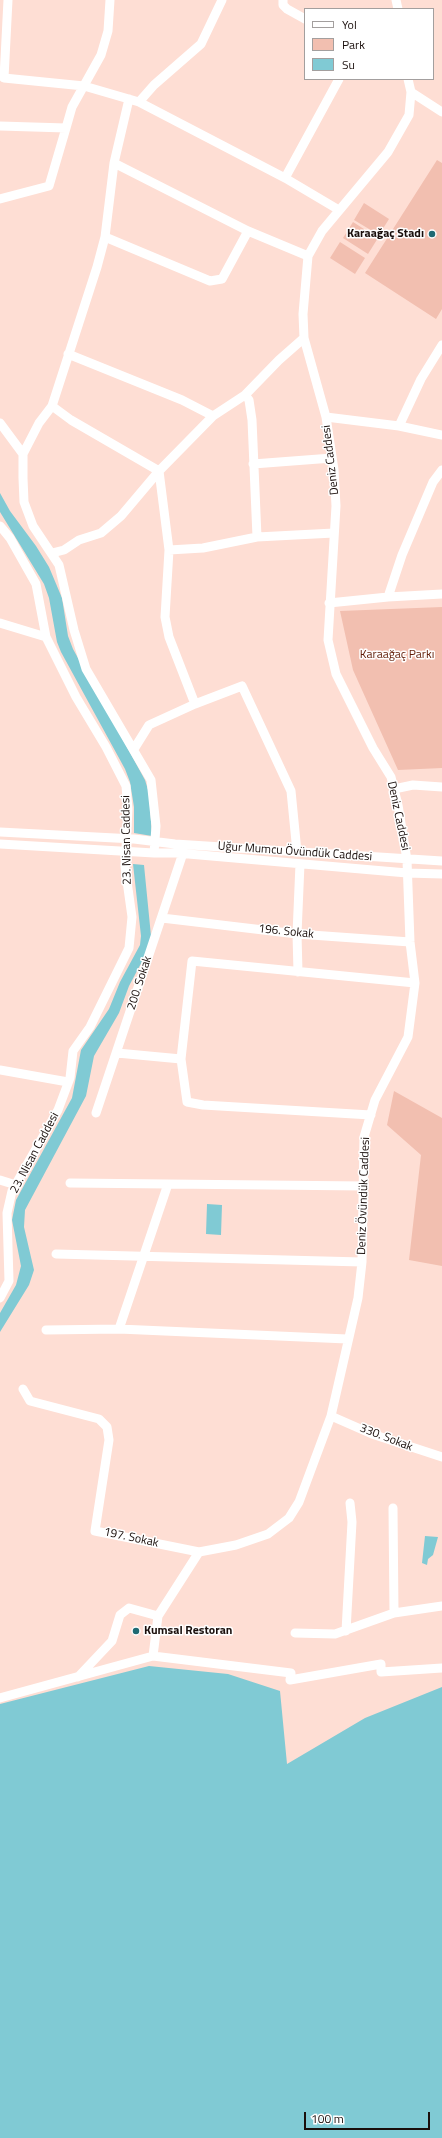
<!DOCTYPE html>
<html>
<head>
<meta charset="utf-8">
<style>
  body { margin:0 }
  #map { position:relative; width:442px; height:2138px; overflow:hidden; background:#feded4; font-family:"Titillium Web",sans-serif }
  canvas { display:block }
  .legend { position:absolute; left:304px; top:8px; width:130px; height:72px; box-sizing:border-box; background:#fff; border:1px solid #a39f9e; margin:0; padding:5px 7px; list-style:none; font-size:12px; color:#1a0f0c }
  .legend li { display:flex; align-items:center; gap:8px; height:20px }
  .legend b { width:20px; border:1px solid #a39f9e }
  .scale { position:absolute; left:304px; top:2112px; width:126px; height:18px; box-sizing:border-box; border:2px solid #1a0f0c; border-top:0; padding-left:5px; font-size:12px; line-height:14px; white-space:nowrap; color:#1a0f0c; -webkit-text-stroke:3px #fff; paint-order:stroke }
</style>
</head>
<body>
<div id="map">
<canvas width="442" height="2138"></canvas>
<ul class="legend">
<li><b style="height:5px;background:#fff"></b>Yol</li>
<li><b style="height:11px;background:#f2bfb0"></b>Park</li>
<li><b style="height:11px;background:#80cad4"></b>Su</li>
</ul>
<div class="scale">100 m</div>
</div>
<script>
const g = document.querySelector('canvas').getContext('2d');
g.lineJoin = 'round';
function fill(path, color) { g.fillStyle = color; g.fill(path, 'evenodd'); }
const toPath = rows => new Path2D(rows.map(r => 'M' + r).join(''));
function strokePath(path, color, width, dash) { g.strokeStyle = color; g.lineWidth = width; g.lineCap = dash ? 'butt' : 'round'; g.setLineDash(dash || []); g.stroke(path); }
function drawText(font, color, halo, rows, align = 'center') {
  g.font = font + ' "Titillium Web",sans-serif'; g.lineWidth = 3; g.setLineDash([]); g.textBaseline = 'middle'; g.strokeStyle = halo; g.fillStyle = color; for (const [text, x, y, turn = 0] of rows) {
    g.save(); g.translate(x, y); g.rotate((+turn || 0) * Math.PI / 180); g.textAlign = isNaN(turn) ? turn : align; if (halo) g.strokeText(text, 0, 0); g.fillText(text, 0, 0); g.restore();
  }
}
fill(toPath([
  [437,160,442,163,442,309,436,319,365,273],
  [364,203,389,219,379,235,354,220],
  [353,222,378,238,368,254,343,238],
  [340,242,365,258,355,274,330,258],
  [442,607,442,768,398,770,353,670,340,611],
  [394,1091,442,1118,442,1266,409,1260,421,1155,387,1125]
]), '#f2bfb0');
fill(toPath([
  [0,493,10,511,36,546,49,567,62,598,68,636,73,649,145,780,149,793,152,836,134,833,134,807,130,782,125,769,61,652,57,642,49,598,44,584,0,512],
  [133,864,144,865,151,936,146,954,129,986,119,1013,94,1056,86,1096,25,1210,24,1227,34,1270,29,1285,0,1332,0,1313,16,1285,21,1266,12,1220,16,1200,72,1098,81,1050,109,1009,120,982,140,945,141,936],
  [207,1204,222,1205,221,1235,206,1234],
  [425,1536,438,1537,433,1555,428,1559,427,1565,422,1563],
  [149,1666,228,1674,280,1691,287,1764,365,1718,442,1687,442,2138,0,2138,0,1704]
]), '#80cad4');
strokePath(toPath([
  [8,0,4,78,84,86,139,102,285,178,339,210],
  [283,0,283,5,287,9,305,19],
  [396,0,398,9],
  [411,92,442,112],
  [129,99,114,163,105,237,97,267,52,406,39,423,23,454,23,478,24,502,33,526,59,565,74,630,86,669,151,780,156,826,154,853],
  [139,102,154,85,201,44,222,0],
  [0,126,66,128,72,107,101,55,108,31,110,0],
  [114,163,248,231,308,256],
  [285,178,339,79],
  [0,199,49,186,66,128],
  [105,237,210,281,222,279,248,231],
  [68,354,182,400,213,416],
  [245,395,249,400,252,420,257,537],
  [52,406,71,420,159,471,169,550,165,617,169,637,195,704],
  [326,417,399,426,442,435],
  [0,423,23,454],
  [399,426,421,379,442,345],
  [253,464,332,458],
  [0,526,10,538,36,584,46,637,76,697,106,747,126,786,128,809,125,867,132,917,129,948,90,1027,73,1051,70,1078,58,1110,12,1191,7,1213,9,1281,0,1298],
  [169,550,203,548,257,537,334,533],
  [52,553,64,550,79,540,101,533,121,516,159,471,213,416,245,395,279,360,304,338],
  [388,597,402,555,433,482,442,470],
  [329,603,388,597,442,594],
  [0,623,46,637],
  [134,749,149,725,195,704,242,686,291,791,297,852],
  [394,789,413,785,442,787],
  [0,832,134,839,175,844,442,861],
  [0,844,154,853,177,853,407,873,442,874],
  [162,918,297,934,410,942],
  [298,972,297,934,300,864],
  [117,1053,181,1059],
  [0,1070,68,1082],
  [96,1113,183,853],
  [371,1115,203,1105,187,1102,181,1059,192,961,415,983],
  [0,1180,16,1185],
  [70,1183,364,1186],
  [56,1254,362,1262],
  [119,1329,168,1184],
  [46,1330,119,1329,347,1339],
  [23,1389,30,1401,99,1419,107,1427,109,1440,95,1531,199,1552,236,1545,268,1534,289,1518,299,1502,331,1416,358,1298,362,1262,364,1137,375,1100,408,1037,415,983,410,942,407,860,398,805,391,777,373,748,336,674,328,640,336,506,334,470,326,417,304,338,303,314,308,256,322,231,388,152,409,115,411,92,408,79],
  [331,1416,372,1434,442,1457],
  [393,1508,394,1613],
  [346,1631,352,1522,350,1503],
  [295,1633,335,1634,394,1613,442,1606],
  [153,1656,158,1616,199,1552],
  [78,1677,112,1641,120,1615,129,1608,158,1616],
  [0,1698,153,1656,291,1673,290,1680,381,1664,381,1672,442,1668]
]), '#fff', 9);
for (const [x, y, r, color] of [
  [432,234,4,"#1f6a73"],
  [136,1631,4,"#1f6a73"]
]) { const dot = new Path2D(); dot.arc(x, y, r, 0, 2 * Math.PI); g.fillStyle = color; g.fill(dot); strokePath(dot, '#fff', 1.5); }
drawText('bold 12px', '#1a0f0c', '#fff', [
  ["Karaağaç Stadı",424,234],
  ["Kumsal Restoran",144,1631,"left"]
], 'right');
drawText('12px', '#1a0f0c', '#fff', [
  ["Deniz Caddesi",331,460,-97],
  ["Deniz Caddesi",398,816,78],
  ["23. Nisan Caddesi",127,840,-91],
  ["Uğur Mumcu Övündük Caddesi",295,852,4],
  ["196. Sokak",286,932,6],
  ["200. Sokak",140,983,-72],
  ["23. Nisan Caddesi",35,1153,-62],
  ["Deniz Övündük Caddesi",364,1196,-88],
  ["330. Sokak",386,1438,21],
  ["197. Sokak",131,1538,12]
]);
drawText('12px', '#611c06', '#fff', [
  ["Karaağaç Parkı",397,655]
]);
</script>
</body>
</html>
